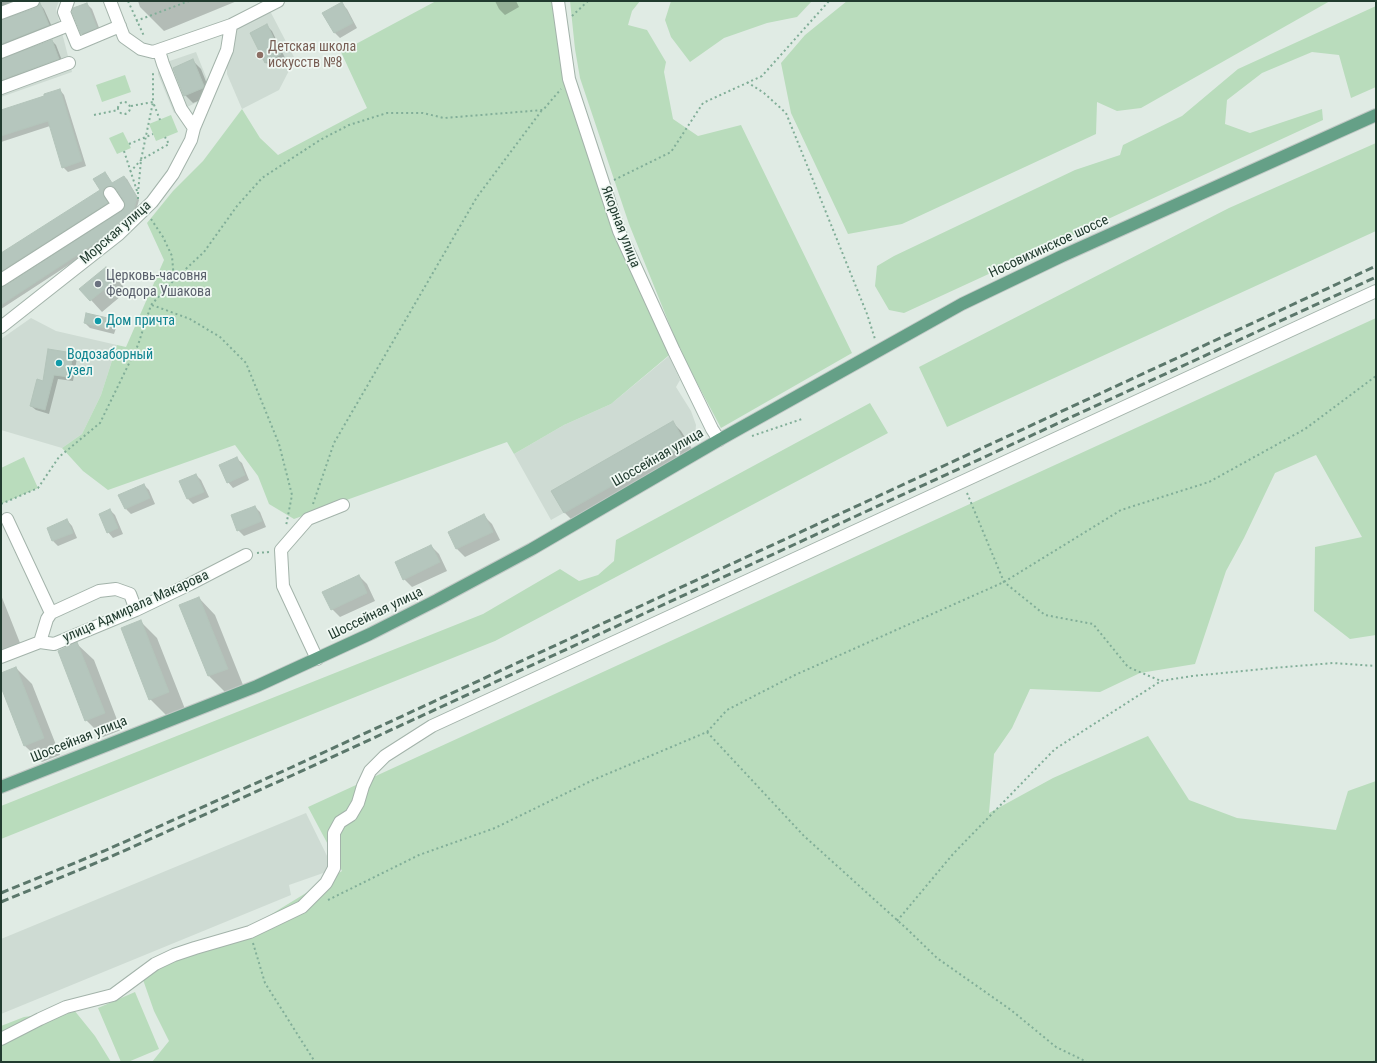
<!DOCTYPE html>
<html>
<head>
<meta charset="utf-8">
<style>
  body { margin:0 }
  #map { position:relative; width:1377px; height:1063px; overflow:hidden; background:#e0ebe4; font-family:"Roboto Condensed",sans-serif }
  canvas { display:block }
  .frame { position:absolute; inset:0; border:2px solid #213b2f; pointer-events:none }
</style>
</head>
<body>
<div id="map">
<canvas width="1377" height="1063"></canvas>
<div class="frame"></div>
</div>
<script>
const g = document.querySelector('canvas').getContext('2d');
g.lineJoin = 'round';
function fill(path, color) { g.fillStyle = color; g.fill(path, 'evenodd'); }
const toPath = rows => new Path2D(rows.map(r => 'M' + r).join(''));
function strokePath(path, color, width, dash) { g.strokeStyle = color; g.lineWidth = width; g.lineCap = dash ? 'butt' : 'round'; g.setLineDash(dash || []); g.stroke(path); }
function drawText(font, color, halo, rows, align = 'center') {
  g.font = font + ' "Roboto Condensed",sans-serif'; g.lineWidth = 3.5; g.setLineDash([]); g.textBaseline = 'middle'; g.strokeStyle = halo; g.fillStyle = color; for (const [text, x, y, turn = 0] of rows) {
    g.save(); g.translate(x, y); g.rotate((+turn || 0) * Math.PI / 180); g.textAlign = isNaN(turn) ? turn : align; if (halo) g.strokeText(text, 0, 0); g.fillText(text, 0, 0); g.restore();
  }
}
fill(toPath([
  [1,1,59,1,56,9,72,72,1,97],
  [268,7,295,59,279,90,242,109,227,74,227,50,231,25],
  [196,52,208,82,200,101,174,113,158,74,158,65],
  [31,318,56,331,117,345,101,395,82,434,62,448,1,430,1,339],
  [669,356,680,380,676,387,691,411,696,425,695,437,686,444,551,520,514,454,564,425,611,404],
  [306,813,329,860,329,871,289,885,291,895,1,1014,1,939]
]), '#cedbd3');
fill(toPath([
  [436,1,558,1,569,79,604,185,674,351,611,404,564,425,514,454,507,442,294,519,269,504,258,476,235,445,108,490,83,471,62,448,82,434,101,395,117,345,126,347,164,260,147,223,173,191,203,161,242,109,260,138,278,155,367,108,341,52],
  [570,1,640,1,632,11,628,25,647,30,666,62,664,72,673,119,698,136,741,125,852,353,721,428,681,353,629,224,580,78,575,49],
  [671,1,812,1,797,17,767,23,724,38,690,62,671,37,665,20],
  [847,1,1330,1,1141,108,1117,111,1097,102,1096,134,902,224,848,234,791,113,781,63,805,35],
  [1376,6,1376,87,1351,98,1339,55,1312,52,1262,73,1227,100,1225,124,1250,133,1322,109,1323,120,904,313,889,310,875,286,877,266,894,256,1075,170,1120,155,1123,145,1182,116,1238,69],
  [125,75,131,92,102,102,96,85],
  [171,115,178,132,156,141,149,124],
  [123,132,131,148,117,154,109,138],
  [1376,143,1376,231,947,427,919,367,1229,208],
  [1376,318,1376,635,1350,639,1314,611,1315,547,1362,537,1316,455,1275,473,1244,538,1226,571,1195,664,1140,673,1100,692,1030,689,1012,728,994,754,989,813,1053,778,1148,736,1189,800,1237,818,1336,830,1348,791,1376,781,1376,1062,152,1062,169,1041,154,1011,141,974,234,937,342,871,308,807],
  [870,403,888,433,495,641,1,839,1,806,483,614,560,569,579,581,598,575,614,561,616,540],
  [24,457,38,488,1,504,1,468],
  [135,992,159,1049,128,1062,121,1062,98,1008],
  [74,1010,95,1036,111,1062,1,1062,1,1026,24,1017]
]), '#b9dcbc');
fill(toPath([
  [1,1,27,1,1,12],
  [138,1,237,1,164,31,140,7],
  [495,1,516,1,519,7,505,15,499,9],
  [341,3,347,9,357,28,340,38,334,32],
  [40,4,44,9,53,29,1,51,1,21,36,9],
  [87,4,92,9,101,33,87,39,82,34],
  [267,26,272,31,286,60,271,67,265,62],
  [52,41,56,45,63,63,1,87,1,60],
  [193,61,201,69,211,94,211,96,193,103,185,95],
  [60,90,64,95,86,166,68,172,63,167,50,126,1,142,1,111,46,97],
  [105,173,112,184,124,177,127,179,139,200,136,211,93,249,1,309,1,288,5,287,123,212,127,205,118,190,113,187,108,189,104,196,109,205,1,275,1,254,101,191],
  [117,279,127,291,102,312,81,289],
  [111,320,117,325,114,334,90,328,85,323],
  [72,354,77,358,73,381,58,379,49,414,36,410,31,406,44,382],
  [673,423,681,431,694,452,573,521,564,512],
  [236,458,242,463,249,480,233,488,228,482],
  [196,475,201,480,209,497,193,504,188,499,181,482],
  [144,485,149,490,155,504,131,514,126,509],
  [255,507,260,512,266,527,244,536,238,530],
  [110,510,115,515,123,534,113,538,108,532],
  [484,516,492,524,500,540,465,557,457,549,449,532],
  [67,520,72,526,77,538,58,546,53,541],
  [431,546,439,554,447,571,412,587,404,579],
  [359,576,367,584,375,601,340,617,332,609],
  [1,595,24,653,1,656],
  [199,598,215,615,243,685,225,692,209,676,181,605],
  [141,622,157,638,185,709,167,716,150,699],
  [77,644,94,660,121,730,103,737,86,720],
  [16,668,32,684,60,755,42,762,25,746,1,684,1,674]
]), '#0003');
const building = toPath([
  [342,2,353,23,334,33,322,13,342,2],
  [40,3,49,25,1,44,1,20,36,8,40,3],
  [87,3,97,28,81,34,72,12,73,8,87,3],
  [267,24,281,54,265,63,250,33,267,24],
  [52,40,59,59,1,80,1,59,52,40],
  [193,59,204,86,203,88,184,96,173,68,193,59],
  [60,89,82,161,62,168,48,121,1,136,1,110,44,96,44,94,60,89],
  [105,172,112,183,124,176,137,197,134,209,114,228,91,246,1,305,1,287,5,286,124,209,125,205,124,201,116,189,113,186,106,187,103,189,103,194,108,203,1,271,1,253,100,190,93,179,105,172],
  [106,267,117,279,90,301,79,289,106,267],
  [86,313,112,319,109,329,84,323,86,313],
  [48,349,73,353,69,377,54,375,45,410,30,406,37,379,43,381,48,349],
  [673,421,686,444,564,513,551,491,673,421],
  [237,457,245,475,227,483,219,465,237,457],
  [196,474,204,492,187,499,179,481,196,474],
  [144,484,150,498,125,509,118,495,144,484],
  [255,506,262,521,237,531,231,515,255,506],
  [110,509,118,528,107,533,99,514,110,509],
  [484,514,493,532,456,549,448,532,484,514],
  [67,519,73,533,52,541,47,528,67,519],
  [431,545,440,562,403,580,395,562,431,545],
  [359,575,367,593,331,610,322,592,359,575],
  [199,597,228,669,208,676,179,605,199,597],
  [141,620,169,692,149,700,121,628,141,620],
  [77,642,105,713,85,721,58,651,77,642],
  [16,667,44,738,24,746,1,687,1,673,16,667]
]);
fill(building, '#b5c6bd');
strokePath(building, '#b3c4ba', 1);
const minor = toPath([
  [68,1,64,12,77,44,120,26],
  [110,1,124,37,141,49,153,52,231,25,278,1],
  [558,1,569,79,619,231,674,351,712,429,719,440],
  [1,13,33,1],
  [159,51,163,64,181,109,194,128],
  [1,52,69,25],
  [1,88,69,63],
  [1,280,118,205,110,193],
  [1,327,119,234,152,202,173,174,191,140,194,128,227,50,231,25],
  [7,519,51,613],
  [40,642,47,619,51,613,99,591,116,589,130,594,136,610],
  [1,657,40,642,54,644,136,610,190,584,246,555],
  [317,659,283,586,281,550,308,519,343,505],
  [1,1039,40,1019,66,1007,113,995,155,964,174,955,195,948,250,932,302,907,326,883,334,868,334,833,340,822,351,815,358,803,363,786,370,771,385,756,432,726,1376,291]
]);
const major = toPath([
  [1,787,257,686,370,634,437,600,532,549,719,440,962,304,1062,256,1376,115]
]);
strokePath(minor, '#a3b3aa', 14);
strokePath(major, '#c1c8c5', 14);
strokePath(toPath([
  [128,1,144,36],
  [572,16,588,1],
  [136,21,189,1],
  [747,82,764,93,786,113,867,314,875,339],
  '118 108a6 6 0 1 1 12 0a6 6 0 1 1-12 0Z',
  [131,106,153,102,160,120],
  [94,115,118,110],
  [129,144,153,134],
  [124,151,137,191],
  [130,172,141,160,169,144,165,137],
  [614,180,671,152,703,103,762,76,829,1],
  [138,199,138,193,141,160,153,102,153,72],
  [151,219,163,237,172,256,174,280],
  [152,305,190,319,220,337,246,363,279,444,292,495,286,526],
  [752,436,802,419],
  [967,493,1004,582,1045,615,1093,624,1128,667,1161,681],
  [1,504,38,488,59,457,100,423,138,345,151,305,174,280,204,252,237,206,262,178,320,140,349,125,387,113,423,113,444,118,543,110,561,89],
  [313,504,334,443,477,197,542,110],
  [257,553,269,552],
  [707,732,804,836,907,929,937,958,1011,1010,1056,1047,1087,1062],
  [328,900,419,855,495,828,593,780,707,732,727,710,795,675,1004,582,1121,510,1209,482,1305,429,1376,376],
  [897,921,953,854,1055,749,1161,681,1192,676,1273,668,1333,663,1376,666],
  [253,943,265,983,315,1062],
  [1373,1062,1376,1061]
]), '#81ae98', 2, [2, 3]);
strokePath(minor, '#fff', 12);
strokePath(major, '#65a087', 12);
strokePath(toPath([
  [1,893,104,851,290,768,1376,266],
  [1,902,108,858,293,775,1376,277]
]), '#5b776b', 3, [8, 4]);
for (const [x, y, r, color] of [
  [260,55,4,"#8d6e63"],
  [98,284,4,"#6b7280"],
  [98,321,4,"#0f9aa8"],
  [59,363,4,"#0f9aa8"]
]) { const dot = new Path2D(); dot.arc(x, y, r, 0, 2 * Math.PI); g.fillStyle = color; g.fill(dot); strokePath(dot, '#f0f8f3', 1.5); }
drawText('14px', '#785e54', '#f0f8f3', [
  ["Детская школа",268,47],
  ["искусств №8",268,63]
], 'left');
drawText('14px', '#213b2f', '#f0f8f3', [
  ["Якорная улица",620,227,69],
  ["Морская улица",116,233,-41],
  ["Носовихинское шоссе",1049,247,-25],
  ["Шоссейная улица",658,458,-30],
  ["улица Адмирала Макарова",136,607,-24],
  ["Шоссейная улица",376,614,-26],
  ["Шоссейная улица",79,740,-22]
]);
drawText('14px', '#5b616d', '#f0f8f3', [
  ["Церковь-часовня",106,276],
  ["Феодора Ушакова",106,292]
], 'left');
drawText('14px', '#0d838f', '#f0f8f3', [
  ["Дом причта",106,321],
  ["Водозаборный",67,355],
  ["узел",67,371]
], 'left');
</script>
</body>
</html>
